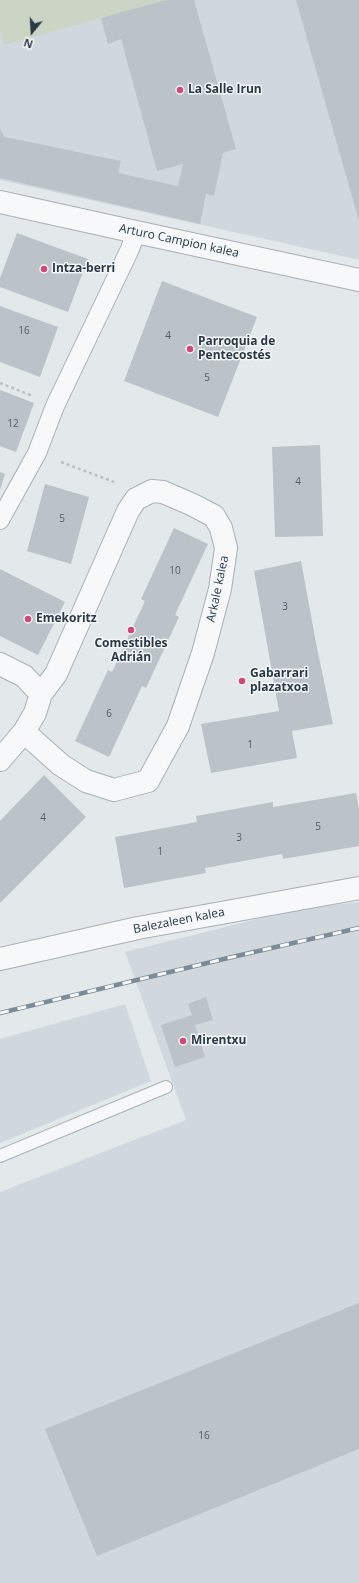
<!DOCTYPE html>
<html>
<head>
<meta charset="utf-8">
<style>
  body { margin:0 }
  #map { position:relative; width:359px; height:1583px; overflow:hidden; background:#e3e8eb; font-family:"Open Sans",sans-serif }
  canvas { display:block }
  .north { position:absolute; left:12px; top:12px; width:40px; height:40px; -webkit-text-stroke:3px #f3f7f8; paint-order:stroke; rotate:198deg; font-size:11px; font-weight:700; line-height:16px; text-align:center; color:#2b3944 }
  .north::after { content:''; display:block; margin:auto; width:14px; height:18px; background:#2b3944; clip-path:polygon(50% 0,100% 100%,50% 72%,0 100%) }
</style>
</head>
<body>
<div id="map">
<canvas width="359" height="1583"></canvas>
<div class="north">N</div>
</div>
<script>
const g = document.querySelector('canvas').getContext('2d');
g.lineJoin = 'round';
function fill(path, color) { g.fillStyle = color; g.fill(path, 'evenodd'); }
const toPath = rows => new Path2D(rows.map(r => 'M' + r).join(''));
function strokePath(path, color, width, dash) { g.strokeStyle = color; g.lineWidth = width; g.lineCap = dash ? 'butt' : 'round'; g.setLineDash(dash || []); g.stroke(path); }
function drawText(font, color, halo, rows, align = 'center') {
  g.font = font + ' "Open Sans",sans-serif'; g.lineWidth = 3; g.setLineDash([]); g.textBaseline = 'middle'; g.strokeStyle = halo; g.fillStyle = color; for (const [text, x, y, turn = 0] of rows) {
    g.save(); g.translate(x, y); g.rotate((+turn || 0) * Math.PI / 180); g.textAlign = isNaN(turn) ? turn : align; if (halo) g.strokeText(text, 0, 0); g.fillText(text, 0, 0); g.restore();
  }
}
fill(toPath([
  [0,0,359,0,359,260,0,180],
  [359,902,359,1583,0,1583,0,1192,186,1120,125,952,298,909],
  [125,1004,151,1081,0,1143,0,1039]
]), '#d1d8dd');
fill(toPath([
  [0,0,166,0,4,45,0,30]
]), '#ccd5c5');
fill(toPath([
  [166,0,194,0,236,149,223,153,214,196,206,194,200,224,0,178,0,129,5,137,121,161,118,173,178,186,183,164,157,171,121,39,108,44,101,18],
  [296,0,359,0,359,221],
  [17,233,88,259,68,312,0,287,0,278],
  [162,281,257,317,218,417,124,381],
  [0,306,58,327,40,377,0,362],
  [0,390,34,403,16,452,0,446],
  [320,445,323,536,275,537,272,447],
  [0,472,5,474,0,490],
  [45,484,89,497,71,564,27,551],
  [174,528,208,544,175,615,179,617,146,688,142,686,109,757,75,741,108,670,112,672,145,601,141,599],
  [301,561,316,643,333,724,292,731,297,758,211,773,201,724,279,711,254,571],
  [0,569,65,602,38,655,0,636],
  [44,775,86,817,0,903,0,821],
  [356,793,359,809,359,846,283,859,282,854,205,868,206,873,124,888,115,837,197,822,196,816,273,802,273,807],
  [206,997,213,1020,195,1025,205,1057,175,1067,161,1025,192,1015,188,1004],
  [359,1303,359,1449,97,1556,45,1429]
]), '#bbc3c9');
const service = toPath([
  [0,1156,166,1087]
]);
const pedestrian = toPath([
  [0,520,37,453,55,406,130,249,136,232]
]);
const minor = toPath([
  [0,202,136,232,359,280],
  [0,664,24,676,41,694],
  [0,760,24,732,35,713,41,694,56,674,128,511,136,499,152,491,163,492,193,505,214,516,221,528,226,548,220,589,203,653,178,726,148,781,114,790,86,781,61,765,24,732],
  [0,959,138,928,359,888]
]);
strokePath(service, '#a8b0b6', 14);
strokePath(pedestrian, '#a8b0b6', 20);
strokePath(minor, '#a8b0b6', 24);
strokePath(toPath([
  [0,383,33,396],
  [61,462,114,482]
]), '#b9bfc3', 2.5, [3, 3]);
strokePath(service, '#f6f8f9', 12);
strokePath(pedestrian, '#f6f8f9', 18);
strokePath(minor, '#f6f8f9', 22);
const rail = toPath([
  [0,1013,228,958,359,928]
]);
strokePath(rail, '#7d8b95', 4.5);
strokePath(rail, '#f3f7f8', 3, [9]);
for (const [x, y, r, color] of [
  [180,90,4,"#ce4a7b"],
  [44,269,4,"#ce4a7b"],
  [190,349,4,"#ce4a7b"],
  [28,619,4,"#ce4a7b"],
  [131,630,4,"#ce4a7b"],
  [242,681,4,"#ce4a7b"],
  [183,1041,4,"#ce4a7b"]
]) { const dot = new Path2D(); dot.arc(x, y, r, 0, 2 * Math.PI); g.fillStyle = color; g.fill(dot); strokePath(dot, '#f3f7f8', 1.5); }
drawText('10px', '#4f5c65', null, [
  ["16",24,331],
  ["4",168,336],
  ["5",207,378],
  ["12",13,424],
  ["4",298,482],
  ["5",62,519],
  ["10",175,571],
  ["3",285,607],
  ["6",109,714],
  ["1",250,745],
  ["4",43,818],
  ["5",318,827],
  ["3",239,838],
  ["1",160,852],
  ["16",204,1436]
]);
drawText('bold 12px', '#2b3944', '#f3f7f8', [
  ["La Salle Irun",188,90],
  ["Intza-berri",52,269],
  ["Parroquia de",198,342],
  ["Pentecostés",198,356],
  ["Emekoritz",36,619],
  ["Comestibles",131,644,"center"],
  ["Adrián",131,658,"center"],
  ["Gabarrari",250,674],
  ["plazatxoa",250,688],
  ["Mirentxu",191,1041]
], 'left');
drawText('12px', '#2b3944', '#f3f7f8', [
  ["Arturo Campion kalea",179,241,12],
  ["Arkale kalea",218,589,-78],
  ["Balezaleen kalea",179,921,-11]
]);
</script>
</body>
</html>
